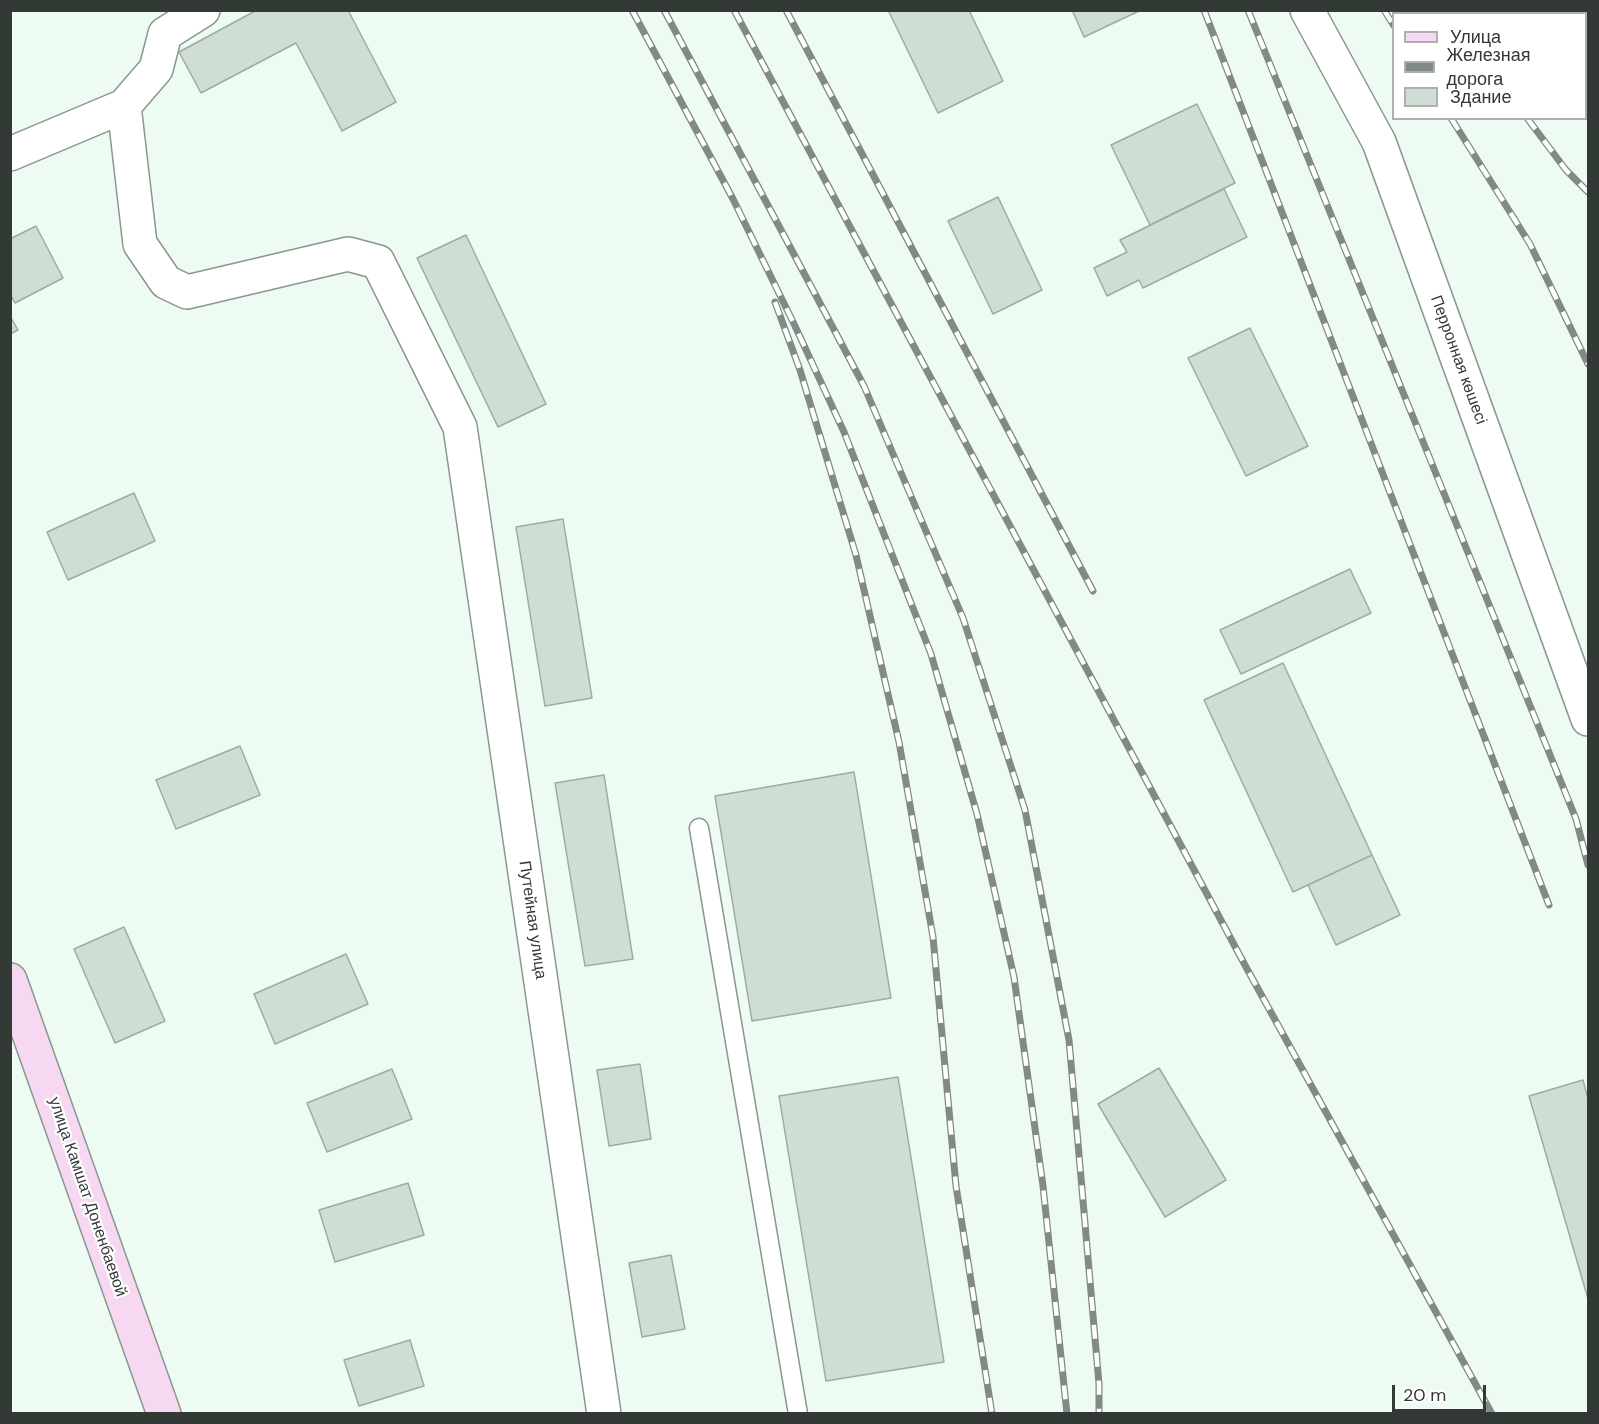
<!DOCTYPE html>
<html>
<head>
<meta charset="utf-8">
<style>
  body { margin:0 }
  #map { position:relative; width:1599px; height:1424px; overflow:hidden; background:#edfbf2; font-family:"DM Sans",sans-serif }
  canvas { display:block }
  .frame { position:absolute; inset:0; border:12px solid #333935; pointer-events:none }
  .legend { position:absolute; left:1392px; top:12px; width:195px; height:108px; box-sizing:border-box; background:#fff; border:2px solid #adb0ae; margin:0; padding:8px 10px; list-style:none; font-size:18px; color:#333935 }
  .legend li { display:flex; align-items:center; gap:12px; height:30px }
  .legend b { width:30px; border:2px solid #adb0ae }
  .scale { position:absolute; left:1392px; top:1385px; width:94px; height:27px; box-sizing:border-box; border:3px solid #333935; border-top:0; padding-left:8px; font-size:18px; line-height:21px; white-space:nowrap; color:#333935; -webkit-text-stroke:4px #fff; paint-order:stroke }
</style>
</head>
<body>
<div id="map">
<canvas width="1599" height="1424"></canvas>
<div class="frame"></div>
<ul class="legend">
<li><b style="height:8px;background:#f7d8f2"></b>Улица</li>
<li><b style="height:8px;background:#818a84"></b>Железная дорога</li>
<li><b style="height:16px;background:#cfddd4"></b>Здание</li>
</ul>
<div class="scale">20 m</div>
</div>
<script>
const g = document.querySelector('canvas').getContext('2d');
g.lineJoin = 'round';
function fill(path, color) { g.fillStyle = color; g.fill(path, 'evenodd'); }
const toPath = rows => new Path2D(rows.map(r => 'M' + r).join(''));
function strokePath(path, color, width, dash) { g.strokeStyle = color; g.lineWidth = width; g.lineCap = dash ? 'butt' : 'round'; g.setLineDash(dash || []); g.stroke(path); }
function drawText(font, color, halo, rows, align = 'center') {
  g.font = font + ' "DM Sans",sans-serif'; g.lineWidth = 4.5; g.setLineDash([]); g.textBaseline = 'middle'; g.strokeStyle = halo; g.fillStyle = color; for (const [text, x, y, turn = 0] of rows) {
    g.save(); g.translate(x, y); g.rotate((+turn || 0) * Math.PI / 180); g.textAlign = isNaN(turn) ? turn : align; if (halo) g.strokeText(text, 0, 0); g.fillText(text, 0, 0); g.restore();
  }
}
const building = toPath([
  [257,10,348,10,396,102,342,131,296,43,201,93,179,52,257,10],
  [888,10,969,10,1003,81,938,113,888,10],
  [1072,10,1139,10,1139,11,1084,37,1072,10],
  [1197,104,1235,183,1150,225,1111,145,1197,104],
  [1224,189,1247,237,1143,288,1139,280,1107,296,1094,268,1127,252,1120,240,1224,189],
  [998,197,1042,290,993,314,948,221,998,197],
  [36,226,63,278,15,303,10,294,10,239,36,226],
  [466,235,546,404,498,427,417,258,466,235],
  [10,316,18,330,10,334,10,316],
  [1250,328,1308,446,1246,476,1188,358,1250,328],
  [134,493,155,541,68,580,47,532,134,493],
  [563,519,592,698,545,706,516,527,563,519],
  [1350,569,1371,613,1241,674,1220,630,1350,569],
  [1283,663,1372,855,1293,892,1204,700,1283,663],
  [240,746,260,795,176,829,156,780,240,746],
  [854,772,891,998,752,1021,715,796,854,772],
  [604,775,633,959,585,966,555,783,604,775],
  [1372,855,1400,915,1336,945,1308,885,1372,855],
  [124,927,165,1021,115,1043,74,949,124,927],
  [346,954,368,1004,275,1044,254,994,346,954],
  [640,1064,651,1139,609,1146,597,1070,640,1064],
  [1159,1068,1226,1180,1165,1217,1098,1104,1159,1068],
  [392,1069,412,1119,327,1152,307,1103,392,1069],
  [898,1077,944,1362,826,1381,779,1096,898,1077],
  [1583,1080,1588,1099,1588,1299,1529,1096,1583,1080],
  [408,1183,424,1235,335,1262,319,1210,408,1183],
  [671,1255,685,1329,642,1337,629,1263,671,1255],
  [410,1340,424,1386,359,1406,344,1360,410,1340]
]);
fill(building, '#cfddd4');
strokePath(building, '#9eaba3', 1.5);
const lane = toPath([
  [699,828,798,1414]
]);
const street = toPath([
  [1307,10,1379,142,1588,719],
  [124,106,140,244,166,282,187,292,348,254,378,262,460,427,604,1414],
  [10,154,124,106,156,69,165,34,203,10]
]);
const secondary = toPath([
  [10,980,164,1414]
]);
strokePath(lane, '#89978f', 21);
strokePath(street, '#89978f', 36);
strokePath(secondary, '#89978f', 36);
strokePath(lane, '#fff', 18);
strokePath(street, '#fff', 33);
strokePath(secondary, '#f7d8f2', 33);
const rail = toPath([
  [632,10,733,199,795,326,844,432,931,654,977,814,1014,977,1043,1186,1067,1414],
  [664,10,864,386,963,618,1025,810,1069,1040,1099,1384,1099,1414],
  [734,10,1246,967,1492,1414],
  [786,10,1093,591],
  [1204,10,1549,905],
  [1248,10,1576,819,1588,865],
  [1384,10,1394,26],
  [1443,10,1446,14],
  [1451,118,1530,244,1588,364],
  [1527,118,1566,170,1588,192],
  [775,302,800,370,856,555,899,742,933,937,956,1186,992,1414]
]);
strokePath(rail, '#818a84', 7);
strokePath(rail, '#fff', 4.5, [14]);
drawText('16px', '#333935', '#fff', [
  ["Перронная көшесі",1458,360,70],
  ["Путейная улица",532,920,82],
  ["улица Камшат Доненбаевой",87,1197,71]
]);
</script>
</body>
</html>
